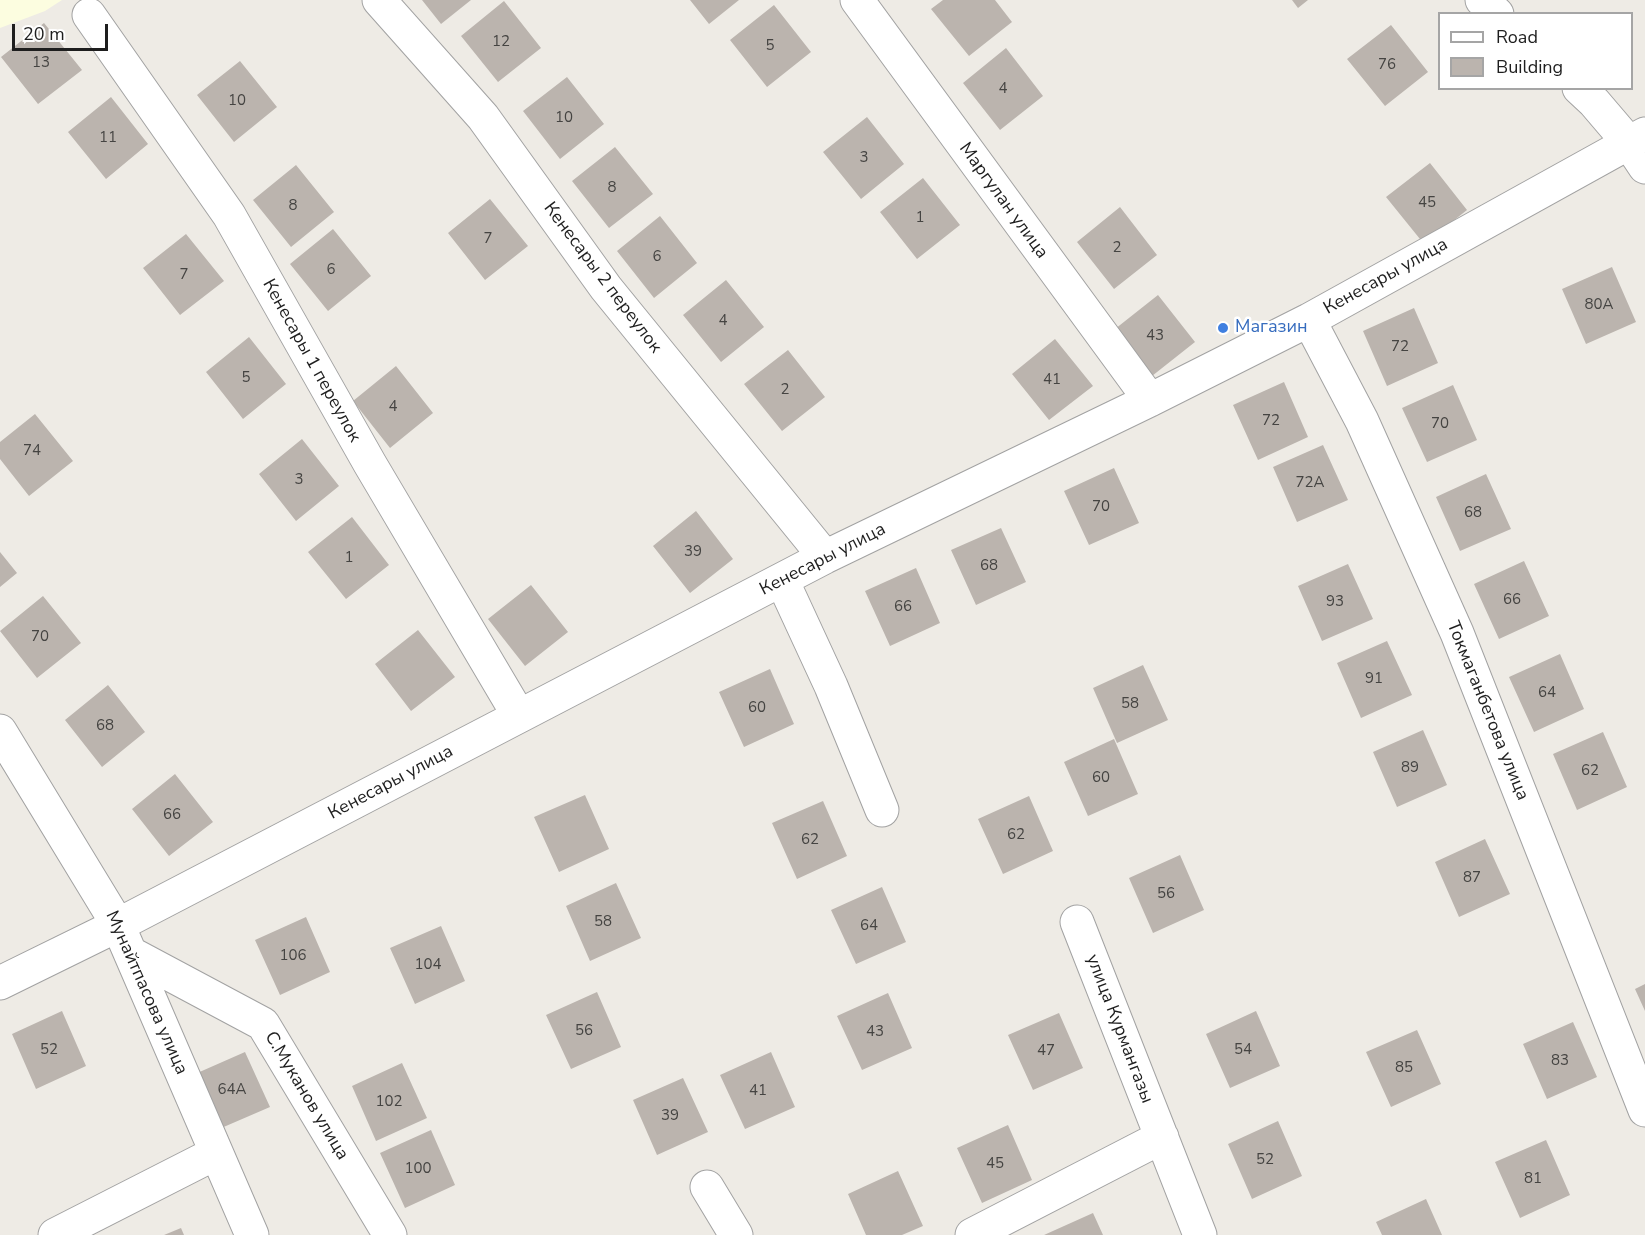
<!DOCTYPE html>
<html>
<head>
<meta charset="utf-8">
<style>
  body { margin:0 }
  #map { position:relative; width:1645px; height:1235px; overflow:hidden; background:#eeebe5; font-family:"Nunito Sans",sans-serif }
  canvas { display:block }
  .legend { position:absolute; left:1438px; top:12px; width:195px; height:78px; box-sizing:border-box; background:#fff; border:2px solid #a5a5a5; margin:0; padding:8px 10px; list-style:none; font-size:18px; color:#1e1e1e }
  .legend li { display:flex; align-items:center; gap:12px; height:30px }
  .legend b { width:30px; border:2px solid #a5a5a5 }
  .scale { position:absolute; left:12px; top:24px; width:96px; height:27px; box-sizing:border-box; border:3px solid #1e1e1e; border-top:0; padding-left:8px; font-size:18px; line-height:21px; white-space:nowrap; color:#1e1e1e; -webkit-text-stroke:4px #fff; paint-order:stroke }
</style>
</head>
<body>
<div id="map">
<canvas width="1645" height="1235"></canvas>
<ul class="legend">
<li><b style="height:8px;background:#fff"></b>Road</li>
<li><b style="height:16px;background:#bbb4ae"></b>Building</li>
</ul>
<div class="scale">20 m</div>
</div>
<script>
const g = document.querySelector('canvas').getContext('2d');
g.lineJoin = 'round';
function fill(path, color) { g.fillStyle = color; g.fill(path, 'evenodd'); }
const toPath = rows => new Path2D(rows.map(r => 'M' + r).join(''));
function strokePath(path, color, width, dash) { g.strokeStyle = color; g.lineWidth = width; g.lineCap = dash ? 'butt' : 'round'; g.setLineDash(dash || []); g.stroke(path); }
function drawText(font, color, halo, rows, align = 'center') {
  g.font = font + ' "Nunito Sans",sans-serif'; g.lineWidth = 5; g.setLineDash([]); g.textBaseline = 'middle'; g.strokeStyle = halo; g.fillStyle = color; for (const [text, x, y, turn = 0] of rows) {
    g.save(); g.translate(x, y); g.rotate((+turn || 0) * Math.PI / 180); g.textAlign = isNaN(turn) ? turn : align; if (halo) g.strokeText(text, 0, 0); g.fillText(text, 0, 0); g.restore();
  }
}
fill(toPath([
  [0,0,62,0,45,11,0,28]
]), '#fcfde0');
fill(toPath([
  [422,0,471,0,441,24],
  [690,0,739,0,709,24],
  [943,0,995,0,1012,22,969,56,931,9],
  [1292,0,1308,0,1298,8],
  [504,1,541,48,498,82,461,36],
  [774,5,811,52,767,87,730,40],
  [44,23,82,70,38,104,1,57],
  [1391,25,1428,72,1385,106,1347,59],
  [1006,48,1043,96,1000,130,963,83],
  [240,61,277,107,234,142,197,95],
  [567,77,604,124,560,159,523,111],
  [111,97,148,144,106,179,68,132],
  [867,117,904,164,861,199,823,152],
  [615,147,653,194,609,228,572,181],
  [1430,163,1467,210,1424,244,1386,197],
  [296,165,334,212,291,247,253,200],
  [923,178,960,225,917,259,880,212],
  [490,199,528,246,485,280,448,233],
  [1120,207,1157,255,1114,289,1077,242],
  [660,216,697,263,654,298,617,251],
  [333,229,371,276,328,311,290,264],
  [186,234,224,281,180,315,143,268],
  [1612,267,1636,322,1586,344,1562,289],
  [726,280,764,327,721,362,683,315],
  [1158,295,1195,342,1152,376,1115,329],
  [1414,308,1438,363,1387,386,1363,331],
  [249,337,286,384,243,419,206,372],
  [1055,339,1093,386,1049,420,1012,374],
  [788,350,825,397,782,431,744,384],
  [396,366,433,413,390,448,353,401],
  [1284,382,1308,437,1258,460,1233,405],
  [1453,385,1477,440,1427,462,1402,408],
  [35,414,73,461,29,496,0,459,0,442],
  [302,439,339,486,296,521,259,474],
  [1323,445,1348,500,1297,522,1273,467],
  [1114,468,1139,523,1089,545,1064,491],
  [1486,474,1511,529,1460,551,1436,497],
  [696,511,733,559,690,593,653,546],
  [352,517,389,565,346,599,308,552],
  [1001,528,1026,582,976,605,951,550],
  [0,552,17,573,0,587],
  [1524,561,1549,616,1499,639,1474,584],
  [1348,564,1373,619,1322,641,1298,586],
  [916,568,940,623,890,646,865,591],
  [531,585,568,632,525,666,488,619],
  [43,596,81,643,37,678,0,631],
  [418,630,455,677,411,711,375,664],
  [1387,641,1412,695,1361,718,1337,663],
  [1560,654,1584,709,1534,732,1509,677],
  [1143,665,1168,720,1117,743,1093,688],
  [770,669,794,724,744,747,719,692],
  [108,685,145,732,102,767,65,720],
  [1423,730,1447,785,1397,807,1373,752],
  [1603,732,1627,787,1577,810,1553,754],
  [1114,739,1138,794,1088,816,1064,762],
  [175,774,213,822,169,856,132,809],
  [585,795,609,849,559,872,534,817],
  [1029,796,1053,851,1003,874,978,819],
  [823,801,847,856,797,879,772,823],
  [1485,839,1510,894,1459,917,1435,862],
  [1180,855,1204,910,1153,933,1129,878],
  [616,883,641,938,590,961,566,906],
  [882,887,906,942,856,964,831,910],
  [306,917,330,972,280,995,255,940],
  [441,926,465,981,415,1004,390,948],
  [1645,984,1645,1011,1635,989],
  [597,992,621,1047,571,1069,546,1015],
  [888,993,912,1048,862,1070,837,1016],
  [62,1011,86,1066,36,1089,12,1034],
  [1256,1011,1280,1066,1230,1088,1206,1034],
  [1059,1013,1083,1068,1033,1090,1008,1035],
  [1573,1022,1597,1077,1547,1099,1523,1044],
  [1417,1030,1441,1084,1391,1107,1366,1052],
  [245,1052,270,1107,219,1129,195,1074],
  [771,1052,795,1107,745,1129,720,1075],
  [402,1063,427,1118,376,1141,352,1086],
  [683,1078,708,1132,657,1155,633,1100],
  [1278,1121,1302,1176,1252,1199,1228,1144],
  [1008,1125,1032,1180,982,1203,957,1148],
  [431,1130,455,1185,405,1208,380,1153],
  [1546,1140,1570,1195,1520,1218,1495,1162],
  [898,1171,923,1226,902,1235,866,1235,848,1194],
  [1426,1199,1442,1235,1382,1235,1376,1222],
  [1093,1213,1103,1235,1044,1235],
  [181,1228,184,1235,164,1235]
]), '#bbb4ae');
const minor = toPath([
  [379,0,483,117,606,288,825,557],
  [857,0,1150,400],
  [1482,0,1497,14],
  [89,15,229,215,370,464,519,716],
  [1579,88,1594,102,1629,143,1645,167],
  [1309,320,1362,421,1457,633,1645,1110],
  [782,580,831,686,882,810],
  [0,731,118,925,252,1235],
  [1077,922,1200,1235],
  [130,953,263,1024,390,1235],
  [0,983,118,925,825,557,1150,400,1309,320,1645,134],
  [707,1187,736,1235],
  [55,1235,216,1153],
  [972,1235,1162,1137]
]);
strokePath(minor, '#a2a2a2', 35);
strokePath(minor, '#fff', 33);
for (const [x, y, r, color] of [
  [1223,328,6,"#3f7fe0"]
]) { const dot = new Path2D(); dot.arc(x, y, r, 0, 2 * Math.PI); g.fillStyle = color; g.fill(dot); strokePath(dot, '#fff', 2); }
drawText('15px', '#454442', null, [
  ["12",501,42],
  ["5",770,46],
  ["13",41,63],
  ["76",1387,65],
  ["4",1003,89],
  ["10",237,101],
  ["10",564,118],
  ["11",108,138],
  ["3",864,158],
  ["8",612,188],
  ["45",1427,203],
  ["8",293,206],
  ["1",920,218],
  ["7",488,239],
  ["2",1117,248],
  ["6",657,257],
  ["6",331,270],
  ["7",184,275],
  ["80А",1599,305],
  ["4",723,321],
  ["43",1155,336],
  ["72",1400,347],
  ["5",246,378],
  ["41",1052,380],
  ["2",785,390],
  ["4",393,407],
  ["72",1271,421],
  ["70",1440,424],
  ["74",32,451],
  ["3",299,480],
  ["72А",1310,483],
  ["70",1101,507],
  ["68",1473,513],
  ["39",693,552],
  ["1",349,558],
  ["68",989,566],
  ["66",1512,600],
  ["93",1335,602],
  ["66",903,607],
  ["70",40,637],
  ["91",1374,679],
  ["64",1547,693],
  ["58",1130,704],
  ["60",757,708],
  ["68",105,726],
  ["89",1410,768],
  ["62",1590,771],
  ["60",1101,778],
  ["66",172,815],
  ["62",1016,835],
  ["62",810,840],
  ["87",1472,878],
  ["56",1166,894],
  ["58",603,922],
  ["64",869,926],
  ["106",293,956],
  ["104",428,965],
  ["56",584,1031],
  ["43",875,1032],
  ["52",49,1050],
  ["54",1243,1050],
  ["47",1046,1051],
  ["83",1560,1061],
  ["85",1404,1068],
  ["64А",232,1090],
  ["41",758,1091],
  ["102",389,1102],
  ["39",670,1116],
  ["52",1265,1160],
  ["45",995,1164],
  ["100",418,1169],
  ["81",1533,1179]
]);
drawText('18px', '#1e1e1e', '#fff', [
  ["Маргулан улица",1003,201,54],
  ["Кенесары улица",1386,277,-29],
  ["Кенесары 2 переулок",602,278,53],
  ["Кенесары 1 переулок",311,361,61],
  ["Кенесары улица",823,560,-27],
  ["Токмаганбетова улица",1487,711,68],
  ["Кенесары улица",391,783,-28],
  ["Мунайтпасова улица",146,993,66],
  ["улица Курмангазы",1119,1029,69],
  ["С.Муканов улица",306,1096,59]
]);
drawText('18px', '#366cbe', '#fff', [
  ["Магазин",1235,328]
], 'left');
</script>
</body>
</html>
